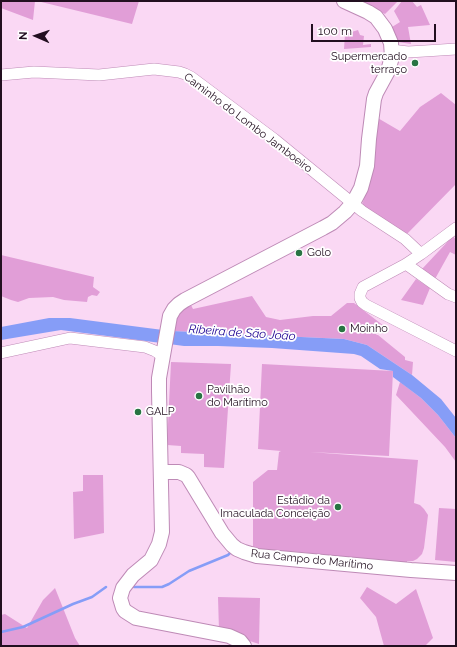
<!DOCTYPE html>
<html>
<head>
<meta charset="utf-8">
<style>
  body { margin:0 }
  #map { position:relative; width:457px; height:647px; overflow:hidden; background:#fad8f4; font-family:Raleway,sans-serif }
  canvas { display:block }
  .frame { position:absolute; inset:0; border:2px solid #220f20; pointer-events:none }
  .north { position:absolute; left:16px; top:16px; width:40px; height:40px; -webkit-text-stroke:3px #fff; paint-order:stroke; rotate:272deg; font-size:11px; font-weight:700; line-height:16px; text-align:center; color:#220f20 }
  .north::after { content:''; display:block; margin:auto; width:14px; height:18px; background:#220f20; clip-path:polygon(50% 0,100% 100%,50% 72%,0 100%) }
  .scale { position:absolute; left:311px; top:24px; width:125px; height:18px; box-sizing:border-box; border:2px solid #220f20; border-top:0; padding-left:5px; font-size:12px; line-height:14px; white-space:nowrap; color:#220f20; -webkit-text-stroke:3px #fff; paint-order:stroke }
</style>
</head>
<body>
<div id="map">
<canvas width="457" height="647"></canvas>
<div class="frame"></div>
<div class="north">N</div>
<div class="scale">100 m</div>
</div>
<script>
const g = document.querySelector('canvas').getContext('2d');
g.lineJoin = 'round';
function fill(path, color) { g.fillStyle = color; g.fill(path, 'evenodd'); }
const toPath = rows => new Path2D(rows.map(r => 'M' + r).join(''));
function strokePath(path, color, width, dash) { g.strokeStyle = color; g.lineWidth = width; g.lineCap = dash ? 'butt' : 'round'; g.setLineDash(dash || []); g.stroke(path); }
function drawText(font, color, halo, rows, align = 'center') {
  g.font = font + ' Raleway,sans-serif'; g.lineWidth = 3.5; g.setLineDash([]); g.textBaseline = 'middle'; g.strokeStyle = halo; g.fillStyle = color; for (const [text, x, y, turn = 0] of rows) {
    g.save(); g.translate(x, y); g.rotate((+turn || 0) * Math.PI / 180); g.textAlign = isNaN(turn) ? turn : align; if (halo) g.strokeText(text, 0, 0); g.fillText(text, 0, 0); g.restore();
  }
}
fill(toPath([
  [1,1,35,1,33,20,1,8],
  [37,1,139,1,132,24],
  [358,1,398,1,385,14],
  [402,1,412,1,417,7,421,5,430,25,408,27,411,44,392,41,392,27,400,22,394,11],
  [358,30,360,35,364,36,363,45,371,44,371,47,344,49,345,34],
  [441,93,456,105,456,184,406,235,362,205,372,174,376,117,400,131,420,107],
  [453,236,456,240,456,255,450,252,435,279,422,269],
  [1,255,94,277,93,287,100,292,97,296,92,295,88,297,87,302,64,300,53,297,29,298,18,302,11,300,1,296],
  [416,279,430,288,423,305,401,300],
  [252,296,266,317,280,320,313,316,331,316,347,303,354,303,384,326,376,335,378,335,405,357,405,360,413,362,412,375,367,345,344,339,172,331,174,318,190,303,193,309],
  [171,362,231,364,224,468,204,467,204,454,181,453,181,446,167,445],
  [262,364,393,371,389,456,310,452,418,460,414,503,420,505,424,509,428,515,424,548,422,554,417,559,413,561,407,561,407,564,300,552,253,549,253,482,268,470,277,470,279,452,281,451,258,449],
  [400,382,421,398,438,415,456,438,456,462,445,447,396,395],
  [83,475,103,475,104,533,74,539,73,492,83,491],
  [439,508,456,509,456,562,435,560],
  [367,587,396,604,416,589,433,638,425,646,384,646,376,617,360,598],
  [55,588,75,638,80,646,1,646,1,615,5,614,27,628,43,600],
  [218,597,260,598,259,644,219,631]
]), '#e19ed7');
fill(toPath([
  [49,318,70,318,163,330,161,343,61,330,1,340,1,327],
  [172,331,344,339,367,345,412,375,441,399,456,418,456,438,438,415,421,398,393,377,393,371,380,369,361,356,354,354,272,348,218,346,184,346,169,344]
]), '#869df7');
strokePath(toPath([
  [134,587,162,587,169,584,189,571,228,555,231,552],
  [1,632,23,627,73,604,92,597,106,587]
]), '#869df7', 2.5);
const minor = toPath([
  [391,50,408,52,425,51,456,49],
  [1,75,34,72,99,75,154,69,179,72,185,74,191,77,274,139,362,211,405,239,421,254],
  [456,228,421,254,406,264,363,287,360,294,360,298,362,302,366,305,456,351],
  [406,264,448,294,456,297],
  [1,353,70,338,145,347,155,351,163,356]
]);
const major = toPath([
  [161,472,179,472,186,475,188,477,222,533,232,545,237,549,244,552,257,556,411,570,456,573],
  [244,646,240,641,229,636,136,618,125,611,123,608,120,598,123,588,133,575,151,560,159,544,162,532,159,391,159,378,165,344,170,316,174,309,179,304,185,300,323,228,332,223,345,212,353,203,361,188,367,166,369,139,374,99,376,93,388,71,392,57,391,43,385,29,376,17,368,12,344,1]
]);
strokePath(minor, '#be8ab6', 12);
strokePath(major, '#be8ab6', 16);
strokePath(minor, '#fff', 11);
strokePath(major, '#fff', 14);
for (const [x, y, r, color] of [
  [415,63,4,"#287443"],
  [299,253,4,"#287443"],
  [342,329,4,"#287443"],
  [199,396,4,"#287443"],
  [138,412,4,"#287443"],
  [338,507,4,"#287443"]
]) { const dot = new Path2D(); dot.arc(x, y, r, 0, 2 * Math.PI); g.fillStyle = color; g.fill(dot); strokePath(dot, '#fff', 1.5); }
drawText('11px', '#220f20', '#fff', [
  ["Supermercado",407,57,"right"],
  ["terraço",407,70,"right"],
  ["Golo",307,253],
  ["Moinho",350,329],
  ["Pavilhão",207,390],
  ["do Marítimo",207,403],
  ["GALP",146,412],
  ["Estádio da",330,501,"right"],
  ["Imaculada Conceição",330,514,"right"]
], 'left');
drawText('11px', '#220f20', '#fff', [
  ["Caminho do Lombo Jamboeiro",248,123,37],
  ["Rua Campo do Marítimo",312,560,6]
]);
drawText('italic 12px', '#1c0191', '#fff', [
  ["Ribeira de São João",242,333,4]
]);
</script>
</body>
</html>
